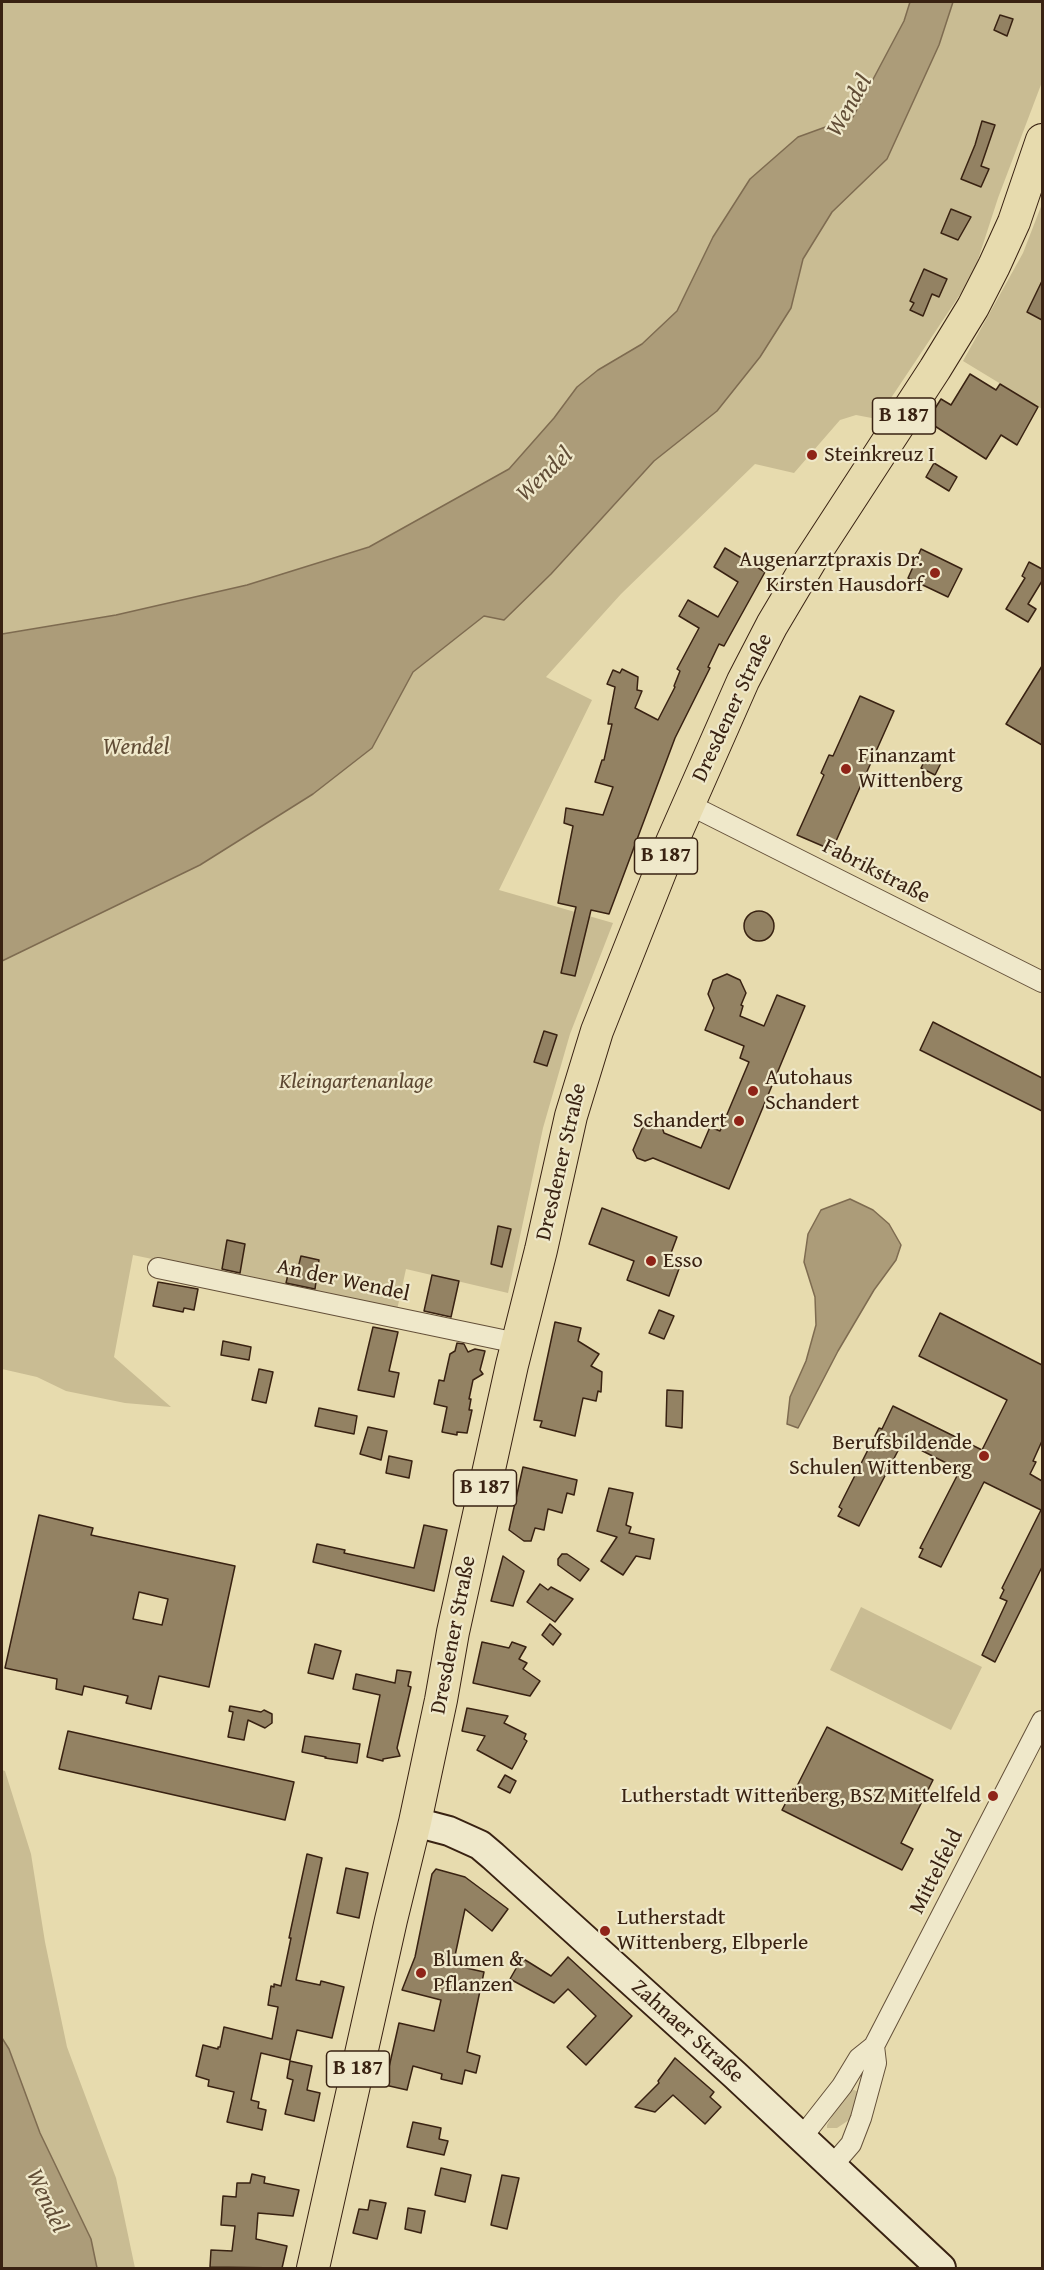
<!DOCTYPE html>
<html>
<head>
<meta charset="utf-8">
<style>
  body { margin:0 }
  #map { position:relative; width:1044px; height:2270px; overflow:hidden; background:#e7dbae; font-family:"Gentium Book Plus",serif }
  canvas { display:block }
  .frame { position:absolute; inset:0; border:3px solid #392212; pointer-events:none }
</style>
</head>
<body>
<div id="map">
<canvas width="1044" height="2270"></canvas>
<div class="frame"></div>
</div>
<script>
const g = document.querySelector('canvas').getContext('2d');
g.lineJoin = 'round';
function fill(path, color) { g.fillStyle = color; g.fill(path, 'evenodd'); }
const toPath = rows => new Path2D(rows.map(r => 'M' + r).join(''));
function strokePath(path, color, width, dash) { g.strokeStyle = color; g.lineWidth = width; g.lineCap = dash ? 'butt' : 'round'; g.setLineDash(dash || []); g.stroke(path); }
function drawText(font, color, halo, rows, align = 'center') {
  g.font = font + ' "Gentium Book Plus",serif'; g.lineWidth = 4.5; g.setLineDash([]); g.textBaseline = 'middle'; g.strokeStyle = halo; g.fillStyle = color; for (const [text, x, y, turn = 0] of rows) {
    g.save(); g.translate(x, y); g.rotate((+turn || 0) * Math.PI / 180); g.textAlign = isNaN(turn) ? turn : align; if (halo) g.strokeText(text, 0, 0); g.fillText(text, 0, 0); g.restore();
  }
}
fill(toPath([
  [2,2,910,2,904,21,853,117,798,137,750,179,713,237,677,311,642,344,598,370,577,387,554,418,509,469,369,547,247,585,116,615,2,634],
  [953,2,1042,2,1042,82,998,198,973,275,877,419,856,415,840,420,794,473,755,464,621,594,546,677,592,700,499,890,613,923,570,1034,543,1128,508,1293,406,1269,397,1310,133,1255,114,1357,171,1407,125,1403,66,1391,37,1377,2,1369,2,961,200,865,313,794,372,748,413,672,484,616,551,574,654,461,717,411,791,308,803,259,832,212,887,159,939,45],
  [1042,204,1042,409,963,361,1023,253],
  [861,1607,982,1667,951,1730,830,1670],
  [2,1770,5,1771,31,1854,45,1942,67,2047,116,2178,135,2268,97,2268,91,2239,40,2133,9,2049,2,2038],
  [849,2088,859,2092,849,2120,837,2128,827,2128,827,2125]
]), '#c9bc93');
const water = toPath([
  [910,2,953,2,939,45,887,159,832,212,803,259,791,308,760,357,717,411,654,461,551,574,504,620,484,616,413,672,372,748,313,794,200,865,2,961,2,634,116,615,247,585,369,547,509,469,554,418,577,387,598,370,642,344,677,311,713,237,750,179,798,137,853,117,904,21,910,2],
  [850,1199,873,1210,889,1224,901,1245,896,1260,874,1290,838,1351,798,1428,787,1424,790,1397,806,1361,816,1325,815,1297,804,1262,808,1234,821,1210,850,1199],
  [2,2038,9,2049,40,2133,91,2239,97,2268,2,2268,2,2038]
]);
fill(water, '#ac9c79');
strokePath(water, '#7e6b50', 1.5);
const building = toPath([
  [1000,15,1013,19,1007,36,994,30,1000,15],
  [982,121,995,125,981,166,989,169,981,187,961,179,975,145,982,121],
  [951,209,971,217,958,240,941,233,951,209],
  [924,269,947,279,939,297,932,294,923,316,910,310,914,303,910,301,924,269],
  [1042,281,1042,320,1027,312,1042,281],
  [970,374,996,390,1000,384,1038,407,1017,445,1001,435,986,459,927,421,941,399,951,405,970,374],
  [934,463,957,477,949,491,926,477,934,463],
  [725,548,765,572,724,646,719,644,708,667,710,668,675,738,609,914,591,910,575,976,561,973,576,907,558,903,573,826,564,823,566,808,603,815,613,787,595,782,602,760,604,760,612,724,608,724,615,687,607,684,613,670,620,673,622,669,638,677,637,690,642,691,635,708,658,720,675,687,674,686,680,671,677,669,699,628,679,616,688,600,718,617,738,582,714,567,725,548],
  [921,549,962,569,948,597,908,578,921,549],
  [1029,562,1042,569,1042,581,1028,604,1036,609,1028,622,1006,609,1025,578,1022,576,1029,562],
  [1042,666,1042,745,1006,724,1042,666],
  [860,696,894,711,832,850,797,835,824,775,821,773,829,755,833,756,860,696],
  [928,754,942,761,935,775,921,768,928,754],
  '744 926a15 15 0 1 1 30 0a15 15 0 1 1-30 0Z',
  [727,974,740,980,746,993,741,1005,743,1006,740,1016,764,1026,777,995,805,1006,729,1189,653,1158,645,1161,637,1158,633,1150,644,1124,653,1121,661,1124,664,1133,701,1148,710,1127,720,1131,749,1062,740,1058,744,1046,705,1030,714,1008,708,994,713,980,727,974],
  [933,1022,1042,1078,1042,1111,920,1050,933,1022],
  [544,1031,557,1035,547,1066,534,1062,544,1031],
  [602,1208,677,1237,668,1261,680,1266,669,1296,627,1280,634,1261,589,1244,602,1208],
  [498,1226,511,1229,502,1267,491,1264,498,1226],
  [227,1240,245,1244,240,1273,222,1269,227,1240],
  [301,1256,319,1260,315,1289,286,1283,290,1266,298,1268,301,1256],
  [432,1275,459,1281,451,1317,424,1311,432,1275],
  [158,1282,198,1289,194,1310,184,1308,183,1312,153,1306,158,1282],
  [659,1310,674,1316,664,1339,649,1333,659,1310],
  [940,1313,1042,1365,1042,1441,1033,1461,1036,1462,1030,1474,1042,1481,1042,1567,995,1662,982,1655,1007,1601,1000,1598,1004,1590,1002,1588,1041,1510,984,1482,941,1567,919,1557,923,1549,920,1548,960,1470,903,1441,859,1526,838,1516,842,1509,839,1507,879,1428,882,1429,893,1406,982,1450,1007,1400,919,1356,940,1313],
  [555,1322,581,1328,578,1341,599,1354,591,1366,602,1372,601,1392,598,1391,596,1401,583,1398,575,1436,540,1427,542,1421,534,1420,555,1322],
  [373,1327,398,1332,389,1371,399,1373,394,1397,358,1390,373,1327],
  [223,1341,251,1347,249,1360,221,1355,223,1341],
  [457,1343,464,1344,468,1352,475,1349,485,1351,480,1370,483,1374,473,1380,469,1399,471,1399,469,1410,472,1410,467,1433,457,1432,457,1435,442,1432,447,1407,434,1404,439,1380,444,1381,450,1354,455,1351,457,1343],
  [259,1369,273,1372,266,1403,252,1400,259,1369],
  [667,1390,683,1391,682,1428,666,1426,667,1390],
  [319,1408,357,1416,354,1434,315,1426,319,1408],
  [368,1427,387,1431,381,1460,360,1454,368,1427],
  [389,1456,412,1461,409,1478,386,1473,389,1456],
  [523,1467,577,1480,574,1495,567,1493,562,1513,548,1509,544,1530,535,1528,531,1541,524,1541,509,1530,523,1467],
  [609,1488,633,1493,626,1525,631,1527,629,1533,654,1539,650,1559,636,1556,623,1575,601,1561,617,1537,597,1531,609,1488],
  [39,1515,93,1528,91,1535,235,1566,209,1687,159,1676,151,1709,126,1703,128,1696,84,1686,82,1695,56,1689,57,1679,5,1668,39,1515],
  [139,1592,168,1599,162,1625,133,1619,139,1592],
  [424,1525,447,1530,434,1591,313,1562,317,1544,345,1550,344,1553,414,1568,424,1525],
  [562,1554,567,1554,589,1569,580,1581,558,1565,558,1559,562,1554],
  [503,1556,524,1571,513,1606,491,1601,503,1556],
  [540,1584,548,1590,551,1587,573,1599,555,1622,527,1602,540,1584],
  [550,1624,561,1634,553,1645,542,1635,550,1624],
  [482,1642,509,1648,512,1642,526,1647,519,1659,527,1663,523,1669,540,1681,530,1696,473,1683,482,1642],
  [315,1644,341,1651,333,1679,308,1673,315,1644],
  [397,1670,411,1672,408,1686,411,1687,397,1748,400,1756,383,1759,383,1761,367,1757,380,1695,353,1689,356,1674,395,1683,397,1670],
  [230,1706,261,1712,264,1710,272,1714,272,1723,265,1728,248,1720,244,1740,228,1737,233,1712,229,1711,230,1706],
  [467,1708,508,1716,504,1723,526,1734,524,1739,527,1741,512,1769,477,1750,485,1736,462,1731,467,1708],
  [827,1727,933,1780,901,1843,913,1849,902,1870,782,1810,793,1789,795,1790,827,1727],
  [68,1731,294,1782,285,1820,59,1769,68,1731],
  [305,1736,360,1744,357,1763,325,1758,326,1757,302,1752,305,1736],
  [505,1775,516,1781,510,1793,498,1787,505,1775],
  [307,1854,322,1858,296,1980,320,1985,321,1981,344,1987,332,2038,297,2030,290,2060,261,2053,251,2100,259,2102,258,2108,266,2110,262,2130,227,2122,234,2092,208,2086,209,2080,196,2076,203,2045,218,2049,218,2047,220,2047,224,2027,272,2039,278,2007,268,2005,271,1986,274,1987,274,1984,281,1986,291,1938,289,1938,307,1854],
  [346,1868,368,1873,359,1918,337,1913,346,1868],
  [436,1869,465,1877,508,1909,492,1931,465,1909,453,1965,484,1972,467,2052,480,2056,476,2073,465,2070,462,2084,441,2079,442,2074,413,2066,407,2090,385,2085,399,2023,434,2031,441,2000,402,1990,415,1957,432,1874,436,1869],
  [568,1957,632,2016,586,2065,567,2047,596,2016,568,1989,554,2003,510,1979,522,1958,551,1976,568,1957],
  [675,2058,714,2092,710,2097,721,2107,705,2124,673,2095,655,2112,635,2107,659,2083,658,2081,675,2058],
  [290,2061,312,2066,307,2090,320,2093,314,2121,285,2114,293,2080,287,2078,290,2061],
  [413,2122,441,2128,439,2139,448,2141,444,2155,407,2147,413,2122],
  [441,2168,471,2175,465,2202,435,2195,441,2168],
  [252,2174,265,2177,264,2183,299,2190,293,2216,258,2213,256,2239,287,2246,282,2268,210,2267,211,2250,232,2251,235,2226,221,2225,223,2196,236,2197,237,2183,250,2183,252,2174],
  [502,2175,519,2178,507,2229,491,2225,502,2175],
  [370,2200,386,2203,377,2239,353,2233,359,2209,368,2210,370,2200],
  [408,2208,425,2211,421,2233,405,2229,408,2208]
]);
fill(building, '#938263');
strokePath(building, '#392212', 1.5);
const minor = toPath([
  [688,804,1042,982],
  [158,1268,517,1343],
  [802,2137,842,2086,859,2058,874,2046,1042,1721],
  [832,2166,851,2144,861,2118,876,2063,874,2046]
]);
const secondary = toPath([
  [415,1822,449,1831,480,1845,493,1856,735,2075,941,2268]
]);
const primary = toPath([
  [313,2268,391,1920,415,1822,441,1700,453,1632,512,1365,541,1250,571,1116,597,1031,672,842,743,681,772,625,810,561,935,369,973,307,994,266,1014,222,1042,140]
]);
strokePath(minor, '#645039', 22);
strokePath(secondary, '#392212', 32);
strokePath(primary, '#392212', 34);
strokePath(minor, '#efe8ca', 20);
strokePath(secondary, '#efe8ca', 28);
strokePath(primary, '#e7dbae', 32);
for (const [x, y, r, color] of [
  [812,455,6,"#8f2418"],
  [935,573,6,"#8f2418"],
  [846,769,6,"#8f2418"],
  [753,1091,6,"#8f2418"],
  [739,1121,6,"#8f2418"],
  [651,1261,6,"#8f2418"],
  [984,1456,6,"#8f2418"],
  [993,1796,6,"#8f2418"],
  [605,1931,6,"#8f2418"],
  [421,1973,6,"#8f2418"]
]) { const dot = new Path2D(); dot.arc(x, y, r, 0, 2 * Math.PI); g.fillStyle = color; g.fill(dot); strokePath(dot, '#efe8ca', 2); }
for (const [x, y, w] of [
  [904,416,63],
  [666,856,63],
  [485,1488,63],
  [358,2069,63]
]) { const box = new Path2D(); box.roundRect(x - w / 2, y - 18, w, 36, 4.5); g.fillStyle = '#efe8ca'; g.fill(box); strokePath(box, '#392212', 1.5); }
drawText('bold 21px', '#392212', null, [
  ["B 187",904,416],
  ["B 187",666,856],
  ["B 187",485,1488],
  ["B 187",358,2069]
]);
drawText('22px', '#392212', '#efe8ca', [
  ["Steinkreuz I",824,455],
  ["Augenarztpraxis Dr.",923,560,"right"],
  ["Kirsten Hausdorf",923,585,"right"],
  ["Finanzamt",858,756],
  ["Wittenberg",858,781],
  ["Autohaus",765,1078],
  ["Schandert",765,1103],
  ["Schandert",727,1121,"right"],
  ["Esso",663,1261],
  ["Berufsbildende",972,1443,"right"],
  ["Schulen Wittenberg",972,1468,"right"],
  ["Lutherstadt Wittenberg, BSZ Mittelfeld",981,1796,"right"],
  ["Lutherstadt",617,1918],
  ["Wittenberg, Elbperle",617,1943],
  ["Blumen &",433,1960],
  ["Pflanzen",433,1985]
], 'left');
drawText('22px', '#392212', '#efe8ca', [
  ["Dresdener Straße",733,708,-65],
  ["Fabrikstraße",876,872,27],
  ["Dresdener Straße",562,1162,-77],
  ["An der Wendel",343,1281,12],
  ["Dresdener Straße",454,1635,-79],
  ["Mittelfeld",937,1872,-63],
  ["Zahnaer Straße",687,2032,42]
]);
drawText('italic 22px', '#5d4832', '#efe8ca', [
  ["Kleingartenanlage",356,1082]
]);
drawText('italic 24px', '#614d36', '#efe8ca', [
  ["Wendel",850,106,-60],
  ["Wendel",545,475,-43],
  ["Wendel",136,748],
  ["Wendel",46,2201,65]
]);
</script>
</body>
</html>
